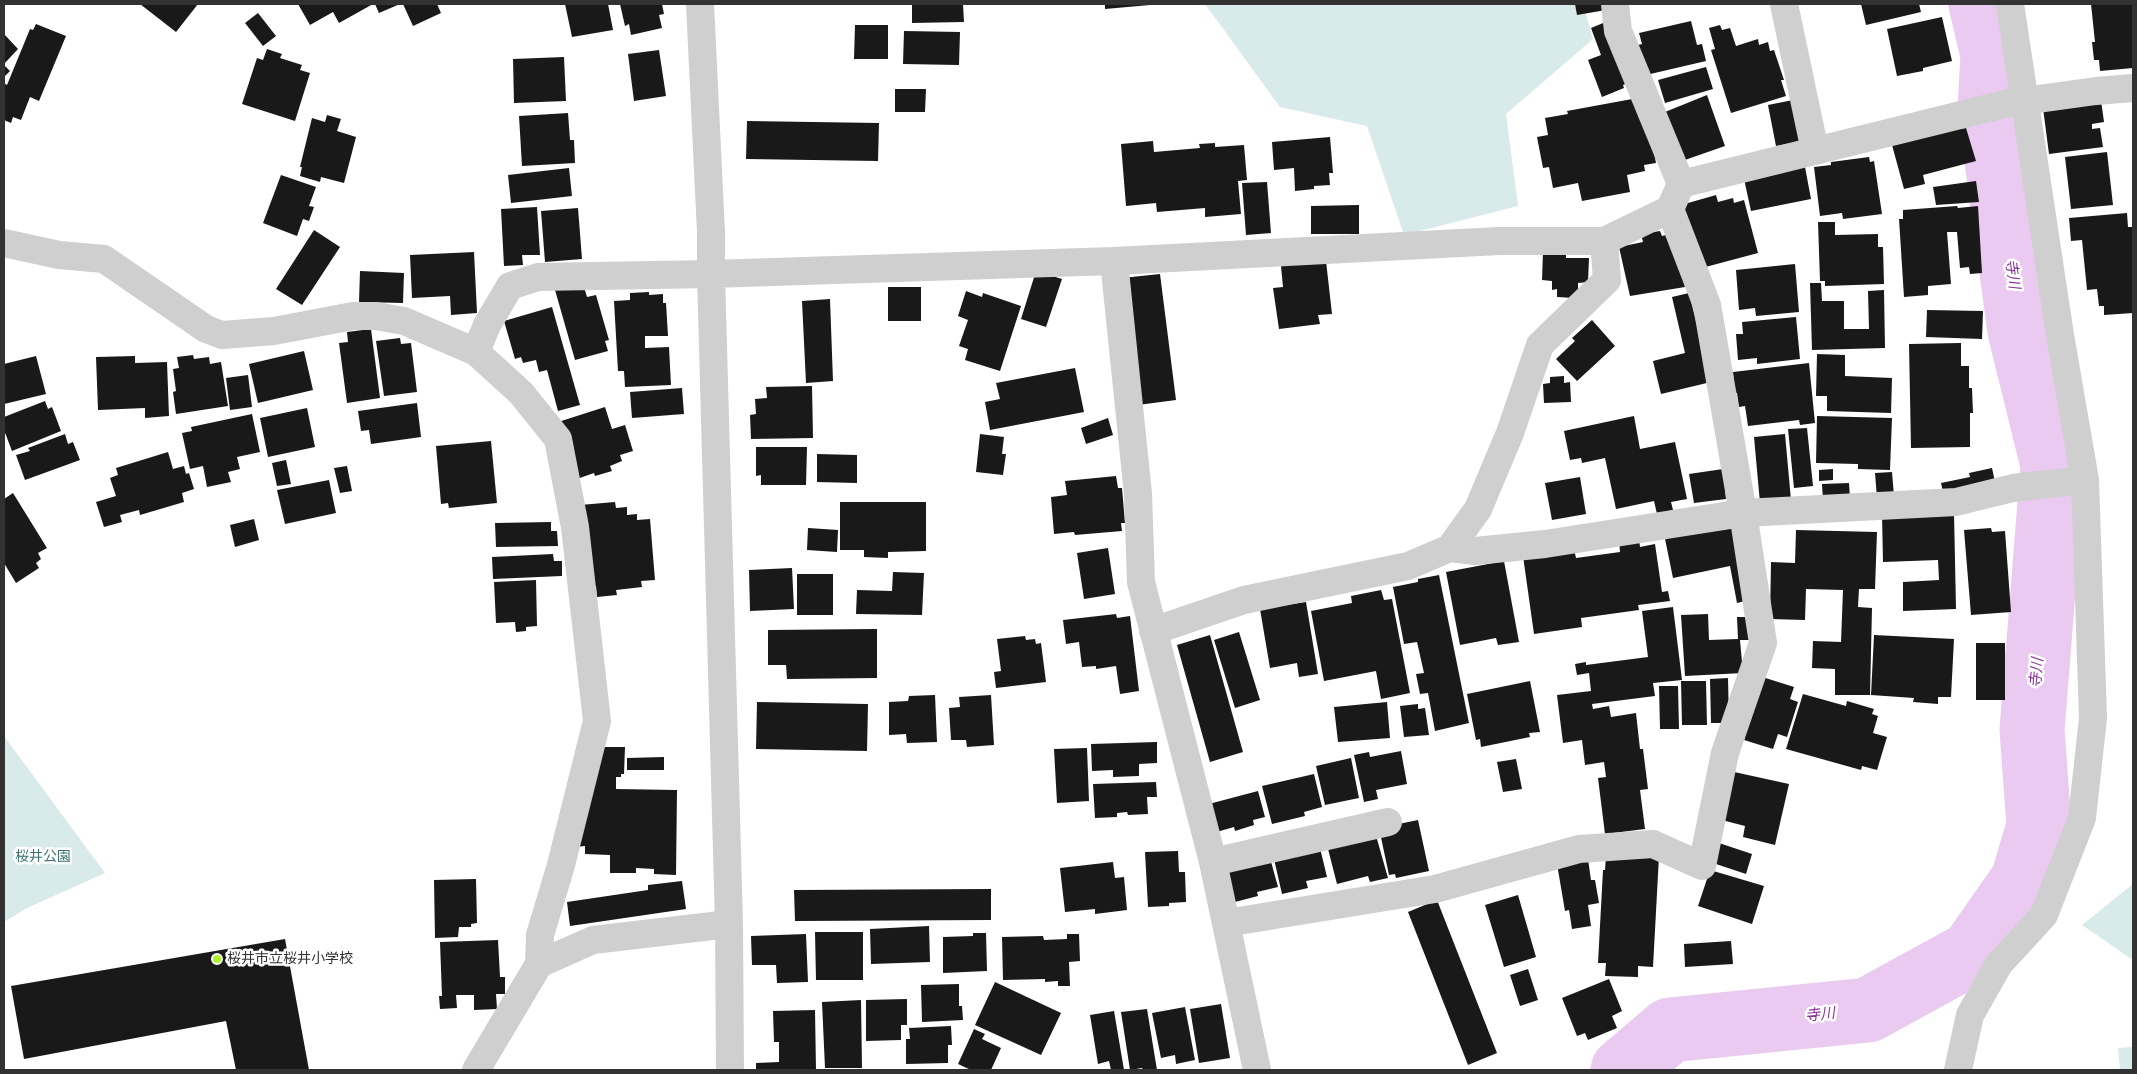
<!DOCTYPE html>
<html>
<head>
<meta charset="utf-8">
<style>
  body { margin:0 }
  #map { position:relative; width:2137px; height:1074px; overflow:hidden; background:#fff; font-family:Manrope,sans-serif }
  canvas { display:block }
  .frame { position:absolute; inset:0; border:5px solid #323232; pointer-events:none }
</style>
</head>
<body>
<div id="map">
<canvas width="2137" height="1074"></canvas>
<div class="frame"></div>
</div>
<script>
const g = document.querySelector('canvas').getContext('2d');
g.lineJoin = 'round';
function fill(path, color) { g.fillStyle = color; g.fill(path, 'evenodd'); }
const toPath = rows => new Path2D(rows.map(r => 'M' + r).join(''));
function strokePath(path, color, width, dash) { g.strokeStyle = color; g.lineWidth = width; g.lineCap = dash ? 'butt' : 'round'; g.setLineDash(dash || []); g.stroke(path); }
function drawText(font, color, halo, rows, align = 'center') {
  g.font = font + ' Manrope,"Noto Sans JP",sans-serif'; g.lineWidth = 5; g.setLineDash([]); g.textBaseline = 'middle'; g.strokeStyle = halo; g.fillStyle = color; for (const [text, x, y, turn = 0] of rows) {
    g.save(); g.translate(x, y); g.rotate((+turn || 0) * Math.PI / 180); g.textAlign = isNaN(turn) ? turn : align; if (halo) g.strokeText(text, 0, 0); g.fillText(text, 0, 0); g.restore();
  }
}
fill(toPath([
  [1205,4,1583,4,1593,39,1506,114,1518,206,1404,235,1367,126,1280,107],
  [4,736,105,873,27,908,4,922],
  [2133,884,2133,960,2082,925],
  [2133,1047,2133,1070,2120,1070,2118,1048]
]), '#d8eae9');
strokePath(toPath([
  [1623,1070,1670,1030,1868,1010,1972,953,2023,880,2039,826,2032,730,2053,465,2020,331,1990,109,1993,55,1981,4]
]), '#eacaf0', 65);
fill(toPath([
  [140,4,198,4,176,32],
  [298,4,373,4,339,23,333,12,310,25],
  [375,4,400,4,379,13],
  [403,4,437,4,441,13,413,26],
  [565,4,608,4,613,30,572,37],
  [620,4,662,4,664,14,659,15,662,28,631,35,629,24,625,26],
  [912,4,963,4,964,22,912,23],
  [1105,4,1150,4,1150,5,1105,9],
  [1575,4,1605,4,1606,10,1577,15],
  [1861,4,1919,4,1921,12,1866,25],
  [2091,4,2133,4,2133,68,2100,71,2099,60,2094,60,2092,42,2095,42],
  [258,13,276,36,263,46,245,23],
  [1942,17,1952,61,1923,68,1923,71,1897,76,1887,29],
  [1608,21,1630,82,1623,85,1624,88,1602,97,1588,60,1601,55,1591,28],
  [1691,21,1697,45,1702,44,1706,61,1646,75,1638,45,1642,44,1639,33],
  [36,24,66,36,39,101,30,97,21,120,13,117,11,123,4,120,4,83,7,85,30,29,33,30],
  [855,25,888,25,888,59,854,59],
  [1720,25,1722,30,1730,28,1736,46,1758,39,1759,45,1768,42,1770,51,1774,50,1784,80,1781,80,1786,96,1731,113,1711,50,1715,49,1709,28],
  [904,31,960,32,959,65,903,64],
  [4,34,18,49,4,64],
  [267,49,282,54,280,58,302,65,300,70,310,73,295,121,242,104,257,58,263,60],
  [659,50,666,96,634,101,628,54],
  [564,57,566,101,514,103,513,59],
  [4,65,10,71,4,77],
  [1706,67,1713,89,1665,103,1658,80],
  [895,89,926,89,925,112,895,112],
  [1707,95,1725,146,1682,161,1665,112],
  [1643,97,1656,163,1644,165,1645,171,1627,175,1630,192,1582,201,1578,183,1553,188,1549,167,1543,168,1537,137,1548,135,1545,118,1568,114,1567,111],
  [1793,100,1802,141,1776,146,1768,105],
  [2101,100,2104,122,2092,124,2092,129,2100,128,2103,147,2049,154,2043,108],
  [568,113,570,140,574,140,575,163,522,166,519,116],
  [327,115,341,119,337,131,356,137,344,183,321,177,320,182,300,176,302,167,300,167,312,118,325,122],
  [747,121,879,123,878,161,746,159],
  [1959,126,1960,129,1966,128,1976,161,1923,175,1925,184,1904,189,1892,145],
  [1330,137,1333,173,1329,173,1330,185,1314,186,1314,189,1295,191,1294,168,1274,170,1272,142],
  [1153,141,1154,152,1200,148,1199,144,1215,143,1215,147,1244,145,1247,180,1238,181,1241,214,1205,217,1205,208,1157,212,1156,203,1126,206,1121,144],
  [2107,152,2113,205,2071,209,2065,157],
  [1869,157,1870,162,1874,161,1882,214,1843,219,1842,213,1820,216,1814,167,1831,165,1831,162],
  [1805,167,1811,199,1751,211,1744,179],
  [569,168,572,196,511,203,508,175],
  [281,175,316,187,309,206,314,207,309,221,303,219,297,236,263,223],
  [1976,181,1979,202,1936,205,1933,187],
  [1267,182,1271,233,1246,235,1242,183],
  [1716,195,1718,202,1733,198,1734,203,1744,200,1758,253,1698,269,1681,205],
  [1359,205,1359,234,1311,234,1311,206],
  [1957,206,1958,208,1978,206,1982,273,1970,274,1969,267,1960,268,1957,232,1947,232,1951,284,1928,286,1928,295,1904,297,1899,219,1903,219,1903,210],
  [537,207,540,255,522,255,523,265,504,266,501,209],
  [578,208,582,259,545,262,541,211],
  [2127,213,2128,227,2133,227,2133,313,2104,315,2104,306,2099,306,2097,289,2087,290,2082,240,2071,241,2069,218],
  [1818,222,1835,222,1835,235,1878,234,1878,247,1883,247,1884,284,1825,286,1825,281,1820,281],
  [314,230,340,247,302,305,276,289],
  [1660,231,1662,236,1674,233,1685,287,1630,296,1619,247,1643,242,1641,234],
  [1543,251,1566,251,1566,258,1589,258,1588,282,1578,283,1578,294,1574,298,1557,297,1557,289,1552,290,1552,281,1542,280],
  [474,252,477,313,451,315,450,296,412,298,410,255],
  [1326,261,1332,314,1318,315,1320,324,1279,329,1273,288,1283,287,1281,266],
  [1795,264,1799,312,1756,316,1755,308,1739,310,1736,270],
  [360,271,404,273,403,303,359,302],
  [1036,271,1062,279,1046,327,1021,319],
  [1160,274,1176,400,1138,405,1122,278],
  [1810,283,1821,283,1822,301,1844,301,1844,329,1869,329,1868,291,1884,290,1885,348,1812,350],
  [572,285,574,290,584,287,587,297,596,295,609,340,605,341,608,351,575,360,555,290],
  [888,287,921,287,921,321,888,321],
  [966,291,982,297,983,293,1021,306,1000,371,965,360,968,349,959,346,968,320,958,316],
  [649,292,649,295,663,294,663,303,666,303,668,336,645,336,645,348,669,347,671,385,625,387,624,371,618,371,614,301,630,300,630,293],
  [1689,293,1711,382,1661,394,1653,361,1685,353,1672,297],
  [830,299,833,381,806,383,802,301],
  [552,307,580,405,558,411,547,370,539,372,536,360,523,363,521,357,515,359,504,321],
  [1927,310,1983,311,1982,339,1926,337],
  [1796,317,1800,359,1757,364,1757,358,1738,360,1736,334,1743,334,1742,322],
  [1592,320,1615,346,1577,381,1556,359,1575,341,1572,338],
  [371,329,380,398,347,403,339,343,348,342,347,332],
  [400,338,401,344,411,343,417,392,384,396,376,341],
  [1961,343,1961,366,1969,366,1969,388,1972,388,1973,413,1970,413,1970,447,1911,448,1909,344],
  [304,351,313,390,258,403,249,364],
  [1817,354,1845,355,1845,376,1892,378,1891,413,1827,411,1827,396,1816,396],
  [193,355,194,359,209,357,210,364,221,362,228,406,176,414,173,392,176,391,173,369,179,368,177,357],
  [36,356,46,394,4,404,4,364],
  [135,356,135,363,167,362,169,416,145,418,145,408,98,410,96,357],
  [1809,363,1815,423,1800,425,1799,420,1748,426,1745,406,1739,407,1737,393,1735,393,1733,372],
  [1075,368,1084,412,990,430,985,402,1000,399,996,383],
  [248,375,252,407,230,410,226,378],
  [1564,376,1564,383,1570,382,1571,402,1544,403,1543,384,1550,383,1550,377],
  [812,386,813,438,751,439,750,415,756,414,755,399,767,398,766,387],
  [682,388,684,414,632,418,630,392],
  [45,401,48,409,52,407,61,431,12,451,4,430,4,417],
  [417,403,421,437,371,444,369,430,361,431,358,411],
  [605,407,612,429,625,425,633,451,620,455,622,461,610,466,612,471,595,476,594,473,574,480,555,423],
  [307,408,315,447,268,457,260,418],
  [252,414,260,452,237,457,240,469,228,472,231,482,207,487,203,466,190,469,182,433,192,431,191,427],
  [1634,416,1640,449,1675,442,1687,499,1671,502,1673,510,1657,514,1654,501,1616,509,1605,458,1582,463,1581,458,1570,460,1564,431],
  [1817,416,1892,418,1890,470,1858,469,1858,464,1816,463],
  [1108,418,1113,435,1086,444,1081,428],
  [1807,428,1813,486,1794,488,1788,429],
  [65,434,68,444,73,442,80,460,25,480,16,455,30,451,28,448],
  [980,434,1004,437,1002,454,1006,454,1003,475,976,472],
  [1785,434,1791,500,1760,503,1754,437],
  [491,441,497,503,449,508,448,503,441,504,436,446],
  [756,447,807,447,806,485,761,485,761,475,756,476],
  [168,452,173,469,184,466,186,474,189,473,194,489,182,493,184,502,140,515,139,510,120,515,122,522,104,527,96,502,116,496,110,478,118,475,116,468],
  [817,454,857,455,857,483,817,482],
  [286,460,291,484,277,486,272,463],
  [347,466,352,491,340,493,334,468],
  [1992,468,1995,482,1943,492,1941,483,1970,477,1969,473],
  [1723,469,1726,499,1694,503,1689,474],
  [1833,469,1833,480,1819,481,1819,470],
  [1892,472,1894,496,1877,498,1875,473],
  [1116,476,1118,488,1122,488,1125,523,1121,523,1122,531,1075,535,1074,532,1054,534,1051,497,1067,495,1065,481],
  [1580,477,1586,514,1552,520,1545,483],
  [329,480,336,513,285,524,277,490],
  [1849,483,1850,498,1823,500,1822,484],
  [13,493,47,548,38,553,41,559,36,563,39,568,16,583,4,563,4,499],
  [615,502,616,508,627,507,627,515,637,514,637,520,650,519,655,580,641,581,642,587,616,590,617,595,597,597,596,586,592,586,580,505],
  [840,502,926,502,926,551,888,552,888,558,864,557,864,550,840,550],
  [1954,513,1956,609,1903,611,1903,582,1939,580,1938,560,1883,562,1882,515],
  [254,519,259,540,235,547,230,525],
  [1733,520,1749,600,1737,603,1730,566,1673,578,1664,534],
  [551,522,551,531,557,531,558,546,496,547,495,523],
  [808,528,838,530,837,552,807,550],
  [1991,528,1992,532,2005,531,2011,612,1971,615,1964,530],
  [1796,530,1877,532,1875,589,1859,589,1858,607,1872,608,1870,695,1835,695,1835,669,1812,668,1813,641,1841,642,1843,590,1806,589,1805,620,1770,619,1771,562,1795,563],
  [1639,539,1640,547,1655,544,1662,592,1668,591,1670,601,1638,605,1639,610,1581,618,1582,627,1534,634,1523,556,1574,549,1576,558,1620,552,1619,541],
  [1108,548,1115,594,1084,599,1077,553],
  [553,554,554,561,562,561,562,576,493,579,492,557],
  [1504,561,1519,642,1498,645,1496,638,1460,645,1446,572],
  [792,568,794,609,750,611,749,570],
  [893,572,924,573,922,615,856,614,857,590,892,591],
  [797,574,833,574,833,615,797,615],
  [1439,575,1469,723,1435,731,1428,693,1420,694,1416,674,1424,673,1417,642,1404,644,1393,587,1418,582,1418,579],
  [536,580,537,626,526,627,526,631,516,632,515,622,496,623,494,582],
  [1381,590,1384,600,1392,599,1410,693,1381,699,1376,671,1324,681,1311,611,1352,603,1351,596],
  [1306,602,1318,674,1299,677,1297,663,1270,668,1260,609],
  [1673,607,1682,680,1653,683,1655,696,1592,704,1593,709,1609,706,1611,717,1636,713,1640,749,1643,749,1648,789,1640,790,1645,829,1605,834,1598,778,1606,777,1604,762,1585,765,1582,740,1563,743,1557,695,1591,691,1589,673,1577,675,1575,664,1586,662,1586,665,1648,657,1642,611],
  [1116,614,1117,618,1130,616,1139,691,1120,694,1116,666,1096,669,1096,666,1082,667,1079,642,1066,644,1063,620],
  [1708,614,1709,640,1738,639,1737,617,1749,617,1750,640,1740,640,1743,673,1685,676,1681,615],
  [877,629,877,678,787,679,786,665,768,665,768,630],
  [1239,632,1260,700,1235,708,1214,640],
  [1210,635,1243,752,1210,762,1177,645],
  [1874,635,1954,639,1951,697,1938,697,1938,704,1913,702,1914,698,1871,695],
  [1025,636,1026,640,1035,639,1036,644,1041,643,1046,682,996,688,994,672,1001,671,997,639],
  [1976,643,2005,643,2005,700,1976,700],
  [1756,675,1794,687,1790,699,1798,702,1787,737,1778,734,1773,749,1744,740,1745,738,1737,735],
  [1728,678,1729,723,1711,723,1710,679],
  [1530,681,1540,732,1529,733,1530,737,1481,747,1480,739,1476,740,1467,694],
  [1681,681,1706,681,1707,725,1682,725],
  [1659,686,1678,686,1679,729,1660,729],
  [1803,694,1846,706,1847,701,1874,709,1872,714,1878,716,1873,733,1887,737,1877,770,1862,766,1861,770,1786,749],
  [935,695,937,742,907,743,906,734,889,735,889,702,908,701,909,696],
  [991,695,994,745,967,747,966,740,951,740,949,708,960,707,959,697],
  [757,702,868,704,867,751,756,749],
  [1387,702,1390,738,1338,742,1334,707],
  [1418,704,1418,709,1425,708,1429,735,1404,737,1400,706],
  [1157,742,1157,763,1139,764,1139,776,1113,777,1113,770,1092,771,1091,744],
  [594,747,625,747,624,774,621,774,621,777,616,777,616,789,677,790,676,875,654,874,654,869,636,868,636,873,610,873,610,855,585,854,585,846,575,847],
  [1087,748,1089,801,1057,803,1054,749],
  [1401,751,1407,784,1376,790,1378,799,1364,802,1354,755,1369,752,1370,757],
  [664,757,664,770,627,770,627,758],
  [1351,758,1359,798,1325,805,1316,766],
  [1516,759,1522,789,1503,792,1497,762],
  [1725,770,1789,784,1775,845,1743,837,1745,826,1714,818],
  [1314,774,1322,807,1304,812,1305,816,1272,824,1262,786],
  [1156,782,1157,797,1147,797,1148,814,1128,815,1127,812,1117,813,1117,817,1095,818,1093,784],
  [1258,791,1265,817,1253,820,1254,825,1235,831,1234,827,1213,833,1205,805],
  [1418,820,1429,871,1396,878,1395,874,1389,875,1379,828],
  [1375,832,1388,878,1370,882,1368,876,1337,884,1327,845],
  [1719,843,1752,854,1746,874,1713,863],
  [1320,848,1327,877,1306,881,1308,888,1282,894,1274,859],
  [1178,851,1179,872,1185,872,1186,902,1169,903,1169,906,1148,907,1145,852],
  [1606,856,1659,856,1653,967,1638,966,1638,977,1605,976,1606,963,1598,963,1603,870,1605,870],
  [1270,858,1278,887,1257,892,1258,896,1231,903,1226,868],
  [1588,859,1591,880,1595,880,1599,903,1588,905,1591,926,1572,929,1569,910,1565,911,1557,864],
  [1113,862,1115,878,1124,877,1127,910,1095,914,1095,909,1065,912,1060,868],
  [1710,870,1764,886,1752,924,1698,906],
  [476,879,477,923,471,924,471,927,459,927,458,937,435,938,434,880],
  [682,881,686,909,570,926,567,902,648,890,648,885],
  [991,889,991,920,795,921,794,890],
  [1518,895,1536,957,1504,967,1485,905],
  [1437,900,1497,1053,1468,1065,1408,912],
  [929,926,930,962,871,964,870,929],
  [815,932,863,932,863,980,816,980],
  [973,933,986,933,987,971,943,973,943,937,973,936],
  [806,934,808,982,777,983,776,965,752,965,751,936],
  [1067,934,1079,934,1080,961,1069,962,1070,986,1058,986,1058,981,1045,982,1045,979,1003,980,1002,937,1043,936,1044,940,1067,939],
  [285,939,309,1070,236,1070,226,1021,24,1059,11,986],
  [498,940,500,977,505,977,505,994,496,994,497,1009,474,1010,474,995,456,995,457,1008,440,1009,439,996,442,996,440,942],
  [1731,941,1733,964,1685,967,1684,944],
  [1528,969,1538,1000,1520,1006,1510,975],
  [1609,979,1622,1011,1612,1016,1617,1028,1588,1040,1585,1033,1577,1036,1562,998],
  [995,982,1061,1013,1041,1055,975,1025],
  [959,984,959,1006,962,1006,963,1020,922,1022,921,985],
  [907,999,907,1025,901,1025,901,1040,866,1041,866,1000],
  [861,1000,862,1068,825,1068,822,1002],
  [1221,1004,1230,1058,1199,1063,1190,1009],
  [1185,1007,1195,1060,1176,1064,1175,1055,1161,1058,1152,1013],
  [1147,1009,1157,1070,1143,1070,1142,1068,1130,1070,1121,1012],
  [815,1010,816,1070,756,1070,756,1063,779,1062,779,1042,774,1042,773,1011],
  [1114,1011,1124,1070,1111,1070,1109,1061,1098,1064,1090,1015],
  [951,1026,952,1045,948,1045,948,1063,906,1064,906,1039,910,1039,909,1028],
  [974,1029,985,1034,982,1039,1001,1048,991,1070,971,1070,958,1064]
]), '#191919');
strokePath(toPath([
  [700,4,711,232,711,274,729,924,730,1070],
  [1615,4,1618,31,1681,184],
  [1784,4,1815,151],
  [4,243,59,255,104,259,206,329,222,335,274,331,353,316,376,316,404,321,476,352,487,325,510,286,538,277,711,274,1114,261,1499,241,1604,241,1670,209,1681,184,2009,103,2096,91,2133,88],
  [1114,261,1138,494,1141,582,1213,862,1257,1070],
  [476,352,521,393,558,439,575,527,597,721,561,865,540,935,539,964],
  [1450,548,1475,551,1545,544,1743,513,1956,502,2013,488,2085,480],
  [1153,631,1244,600,1408,566,1450,548,1478,509,1510,433,1540,345,1607,280,1604,241],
  [1213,862,1388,822],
  [1226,923,1435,889,1579,849,1653,844,1702,866,1725,753,1763,643,1743,513,1707,305,1670,209],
  [476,1070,539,964,593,940,729,924],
  [1958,1070,1970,1015,1999,964,2044,915,2082,818,2093,718,2085,480,2060,335,2010,4]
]), '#cfcfcf', 28);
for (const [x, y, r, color] of [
  [217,959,5,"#a9f527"]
]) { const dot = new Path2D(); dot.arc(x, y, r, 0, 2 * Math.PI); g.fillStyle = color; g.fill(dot); strokePath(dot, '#fff', 2); }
drawText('14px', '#3a7371', '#fff', [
  ["桜井公園",43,857]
]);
drawText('14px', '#323232', '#fff', [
  ["桜井市立桜井小学校",227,959]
], 'left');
drawText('italic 15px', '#8c369d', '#fff', [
  ["寺川",2012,274,82],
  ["寺川",2037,673,-85],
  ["寺川",1820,1015,-6]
]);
</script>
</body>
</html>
